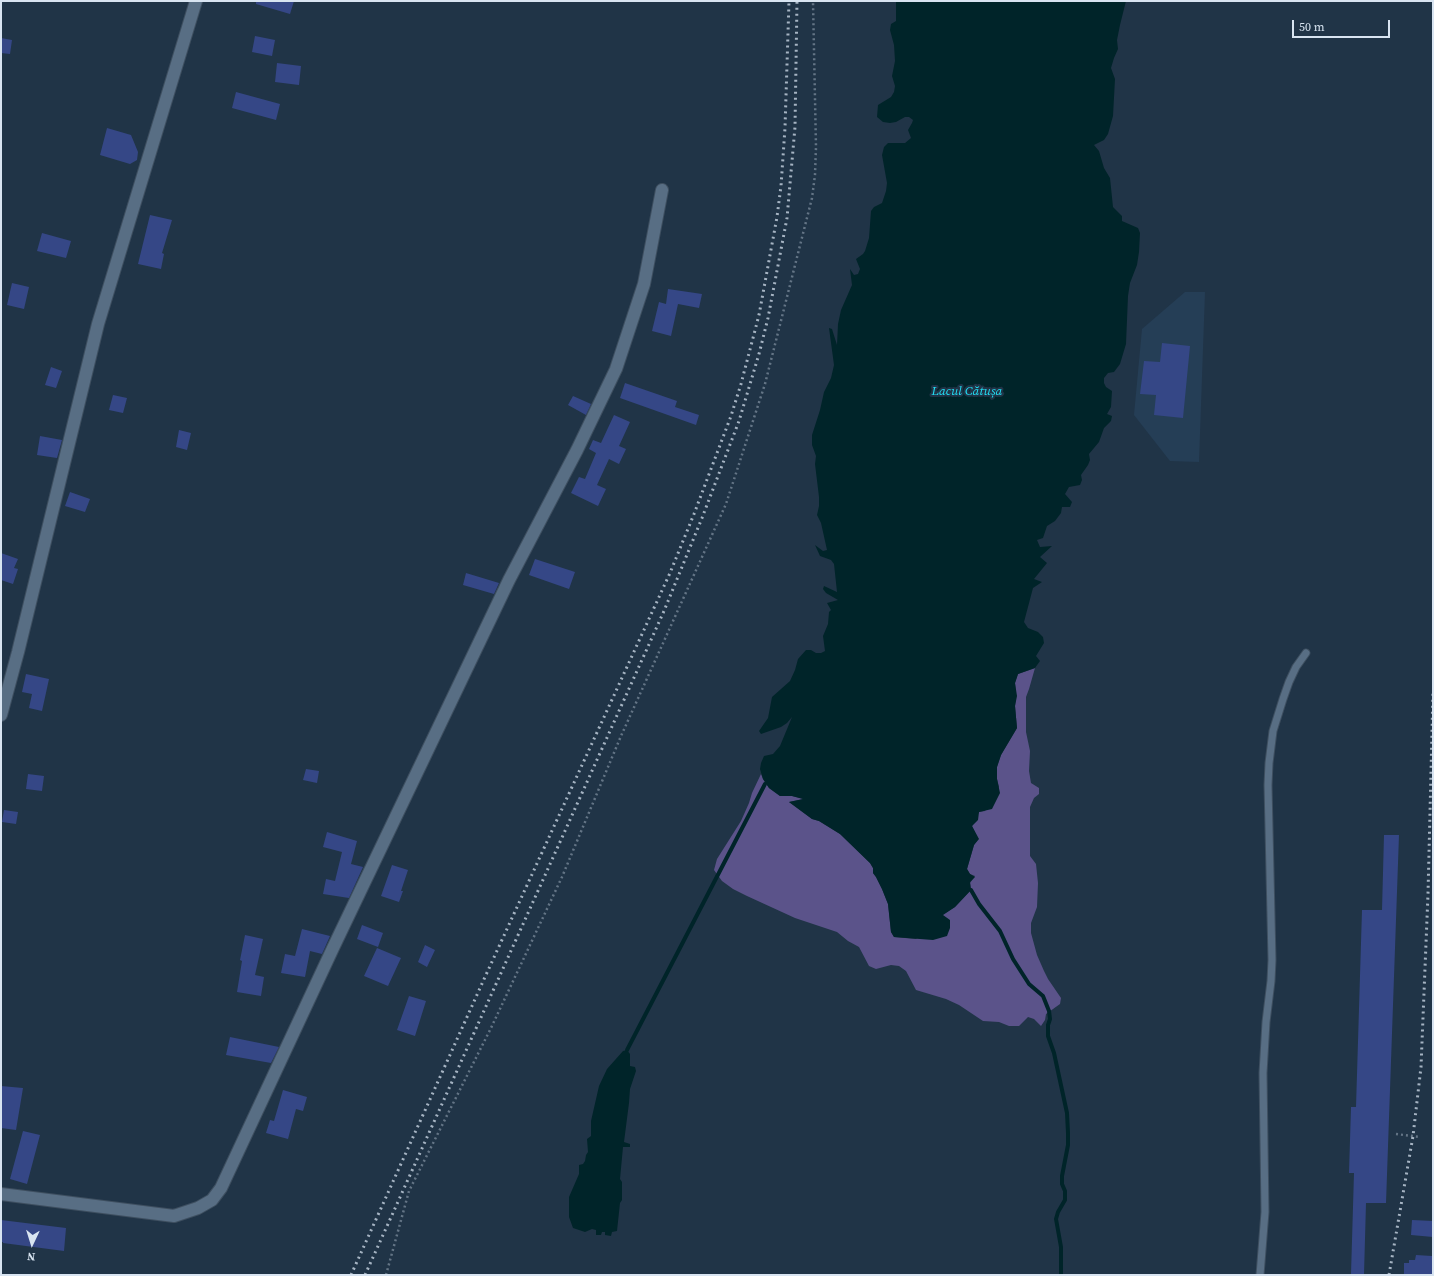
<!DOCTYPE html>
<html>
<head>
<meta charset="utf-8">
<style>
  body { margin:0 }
  #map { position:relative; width:1434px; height:1276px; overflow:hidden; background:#203447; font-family:"Source Serif 4",serif }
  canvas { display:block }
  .frame { position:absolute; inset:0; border:2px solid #d8e4f1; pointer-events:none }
  .north { position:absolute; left:12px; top:1224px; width:40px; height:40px; -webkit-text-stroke:3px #203447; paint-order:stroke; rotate:184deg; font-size:11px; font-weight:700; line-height:16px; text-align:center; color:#d8e4f1 }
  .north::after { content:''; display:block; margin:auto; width:14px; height:18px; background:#d8e4f1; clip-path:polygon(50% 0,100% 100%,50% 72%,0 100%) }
  .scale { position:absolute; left:1292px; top:20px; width:98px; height:18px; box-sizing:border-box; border:2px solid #d8e4f1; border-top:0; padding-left:5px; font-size:12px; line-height:14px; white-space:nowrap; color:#d8e4f1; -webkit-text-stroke:3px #203447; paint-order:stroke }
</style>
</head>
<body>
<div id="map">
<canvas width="1434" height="1276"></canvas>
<div class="frame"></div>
<div class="north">N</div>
<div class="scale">50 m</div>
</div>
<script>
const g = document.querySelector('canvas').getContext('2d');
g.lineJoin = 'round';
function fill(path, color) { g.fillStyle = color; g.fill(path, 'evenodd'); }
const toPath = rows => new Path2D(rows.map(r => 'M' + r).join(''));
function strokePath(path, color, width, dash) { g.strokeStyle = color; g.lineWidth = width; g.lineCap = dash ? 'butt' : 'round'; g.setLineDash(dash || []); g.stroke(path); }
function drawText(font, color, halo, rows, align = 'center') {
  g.font = font + ' "Source Serif 4",serif'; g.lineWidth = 4; g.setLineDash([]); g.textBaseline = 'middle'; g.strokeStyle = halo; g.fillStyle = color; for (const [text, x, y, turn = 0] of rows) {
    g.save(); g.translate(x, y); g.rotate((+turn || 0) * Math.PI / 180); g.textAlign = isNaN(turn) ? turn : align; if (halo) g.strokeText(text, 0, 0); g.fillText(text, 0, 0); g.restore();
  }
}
fill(toPath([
  [1185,292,1205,292,1199,462,1170,461,1134,415,1142,329]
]), '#253e56');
fill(toPath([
  [1035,668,1029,689,1026,697,1026,732,1030,751,1029,771,1031,783,1039,788,1039,794,1034,798,1030,807,1030,856,1036,864,1038,883,1037,907,1031,923,1031,933,1037,955,1044,971,1048,979,1061,998,1060,1004,1046,1014,1045,1020,1041,1026,1034,1019,1028,1017,1019,1026,1009,1026,999,1022,983,1021,959,1005,946,999,916,990,906,971,899,966,891,965,876,969,869,966,859,947,848,941,837,932,795,918,747,896,733,889,722,881,714,870,717,859,741,821,749,803,752,793,761,774,763,779,769,788,780,796,792,796,804,799,789,802,812,819,819,821,840,834,870,863,873,868,873,873,876,877,882,889,888,904,891,932,894,937,916,939,942,915,955,907,971,890,970,883,975,876,970,874,967,869,974,845,978,839,972,826,979,812,985,811,999,787,997,779,997,767,1001,755,1017,728,1015,706,1016,696,1015,683,1018,674]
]), '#5b538a');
fill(toPath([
  [896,1,1126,1,1120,25,1117,40,1118,49,1114,58,1111,68,1115,79,1113,116,1108,134,1104,140,1094,145,1099,151,1104,168,1110,178,1113,207,1122,216,1122,221,1138,228,1140,233,1139,252,1137,265,1130,283,1128,296,1126,344,1120,364,1114,372,1108,373,1104,378,1104,383,1106,387,1112,391,1111,407,1107,414,1112,416,1111,421,1104,428,1099,442,1089,454,1090,460,1088,465,1081,475,1082,480,1080,485,1069,487,1065,494,1072,502,1070,507,1062,507,1061,513,1055,521,1047,526,1043,538,1037,540,1040,547,1052,546,1040,557,1047,563,1034,579,1042,582,1033,588,1024,622,1028,628,1038,632,1043,637,1044,643,1036,656,1040,661,1035,668,1018,674,1015,683,1017,696,1015,706,1017,728,1001,755,997,767,997,779,1000,793,992,809,979,812,978,820,972,826,979,839,974,845,967,869,970,874,975,877,970,882,971,890,955,907,943,915,950,920,950,928,947,936,933,940,894,937,891,932,888,904,882,889,876,877,873,873,873,868,870,863,840,834,819,821,812,819,789,802,803,799,792,796,780,796,769,788,763,779,760,769,761,763,764,756,773,754,780,746,792,717,787,723,781,727,761,734,759,731,768,718,772,697,790,681,795,670,798,659,806,650,811,650,816,653,821,653,825,651,823,636,828,624,829,612,831,610,827,603,838,600,826,593,823,589,824,586,837,592,834,564,831,560,820,556,815,545,823,551,827,550,821,523,817,515,819,506,819,497,815,464,816,456,812,445,812,435,820,410,824,392,831,378,834,365,829,328,832,329,837,345,838,324,841,310,852,285,850,269,854,275,858,274,860,269,856,259,863,254,865,251,869,238,871,211,874,207,882,203,886,191,887,183,882,155,884,147,888,143,905,143,911,138,908,130,912,123,913,120,909,117,905,117,896,122,890,123,883,122,877,117,878,105,891,97,894,92,895,86,892,76,895,61,894,45,890,30,891,24,896,21],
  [627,1050,630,1054,630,1066,635,1067,636,1071,630,1089,629,1103,624,1142,630,1144,630,1147,623,1147,620,1179,622,1182,622,1200,620,1203,617,1231,612,1232,611,1236,605,1235,605,1232,602,1232,601,1235,596,1235,596,1230,592,1229,585,1232,573,1228,569,1217,569,1197,579,1174,579,1165,583,1164,585,1161,586,1155,588,1152,587,1139,591,1136,591,1121,599,1086,607,1069,623,1051]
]), '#002429');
strokePath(toPath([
  [971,890,979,904,1000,931,1013,959,1029,984,1043,996,1049,1011,1050,1019,1048,1025,1048,1036,1054,1053,1067,1113,1068,1133,1068,1145,1062,1176,1062,1184,1065,1191,1065,1200,1058,1212,1056,1219,1061,1247,1061,1274],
  [627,1050,765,784]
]), '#002429', 4);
fill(toPath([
  [256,1,294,1,290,14,256,4],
  [255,36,275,40,272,56,252,52],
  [1,38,12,40,10,54,1,53],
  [277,63,301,66,299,85,275,82],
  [236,92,280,104,276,120,232,108],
  [107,128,131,135,138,152,137,160,130,164,100,155],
  [150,215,172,220,162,253,164,254,161,269,138,264],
  [42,233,71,241,66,258,37,251],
  [12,283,29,287,24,309,7,305],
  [668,289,702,294,699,308,678,304,671,336,652,331,659,302,666,304],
  [1162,343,1190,346,1183,418,1154,415,1156,395,1140,394,1144,361,1160,362],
  [51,367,62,371,56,388,45,385],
  [625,383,677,401,675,407,699,415,696,425,620,398],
  [113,395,127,398,123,413,109,410],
  [573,396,591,404,586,415,568,405],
  [614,415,630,422,619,446,626,449,619,464,609,459,597,485,606,489,598,506,571,493,579,477,585,479,596,453,589,449,593,440,601,443],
  [179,430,191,433,187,450,176,447],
  [40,436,62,440,57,458,37,455],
  [70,492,90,499,85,512,65,506],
  [1,553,18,559,14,568,18,569,13,584,1,580],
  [535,559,575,572,569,589,529,575],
  [466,573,499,583,494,594,463,585],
  [26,674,49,679,42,711,29,708,32,694,22,692],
  [306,769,319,771,317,783,303,780],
  [28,774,44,776,42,791,26,789],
  [4,810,18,812,16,824,2,822],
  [327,832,357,841,351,864,363,867,349,898,323,894,326,879,335,881,342,852,323,847],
  [1384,835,1399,835,1386,1203,1366,1203,1364,1274,1351,1274,1354,1173,1349,1173,1351,1107,1356,1107,1362,910,1382,910],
  [392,865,408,870,401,891,403,891,399,902,381,896],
  [362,925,383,933,378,947,357,939],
  [302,929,330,936,322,954,310,951,305,977,281,973,285,954,295,956],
  [245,935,263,939,255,975,264,977,261,996,237,992,242,961,240,960],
  [425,945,435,950,427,967,418,962],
  [377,948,401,958,388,986,364,976],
  [409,996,426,1001,415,1036,397,1030],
  [230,1037,279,1047,271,1063,226,1055],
  [1,1086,23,1088,16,1130,1,1128],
  [283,1090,307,1097,303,1111,296,1109,288,1139,266,1133,270,1120,274,1121],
  [23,1131,40,1135,27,1184,10,1179],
  [1,1220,66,1228,64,1251,3,1243,3,1242,1,1242],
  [1412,1220,1433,1221,1433,1237,1411,1235],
  [1416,1255,1432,1256,1432,1275,1404,1275,1404,1263,1409,1263,1409,1260,1415,1260]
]), '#354786');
const lane = toPath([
  [1260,1275,1265,1212,1263,1073,1266,1022,1271,981,1272,960,1268,785,1269,763,1273,731,1283,699,1289,682,1296,667,1306,653]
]);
const street = toPath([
  [1,715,18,652,98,324,196,1],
  [1,1194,174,1216,198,1208,212,1200,221,1188,333,948,509,580,577,450,616,369,644,284,662,190]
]);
strokePath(lane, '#3e4f60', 9);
strokePath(street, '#3e4f60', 14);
strokePath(toPath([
  [1396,1134,1420,1137],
  [386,1275,409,1191,491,1028,562,877,621,736,726,504,765,384,812,198,815,175,816,147,813,1]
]), '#647586', 2.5, [2, 3]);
strokePath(lane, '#586e84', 7);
strokePath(street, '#586e84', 12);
strokePath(toPath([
  [351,1275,485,977,670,573,694,514,731,416,741,384,759,315,777,217,781,186,785,128,789,1],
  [365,1275,664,611,702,518,739,421,759,354,768,318,787,218,795,127,797,1],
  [1389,1275,1413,1136,1421,1067,1428,894,1433,691]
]), '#a6b4c3', 3, [2, 4]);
drawText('italic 13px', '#21def4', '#203447', [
  ["Lacul Cătușa",967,392]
]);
</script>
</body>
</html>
